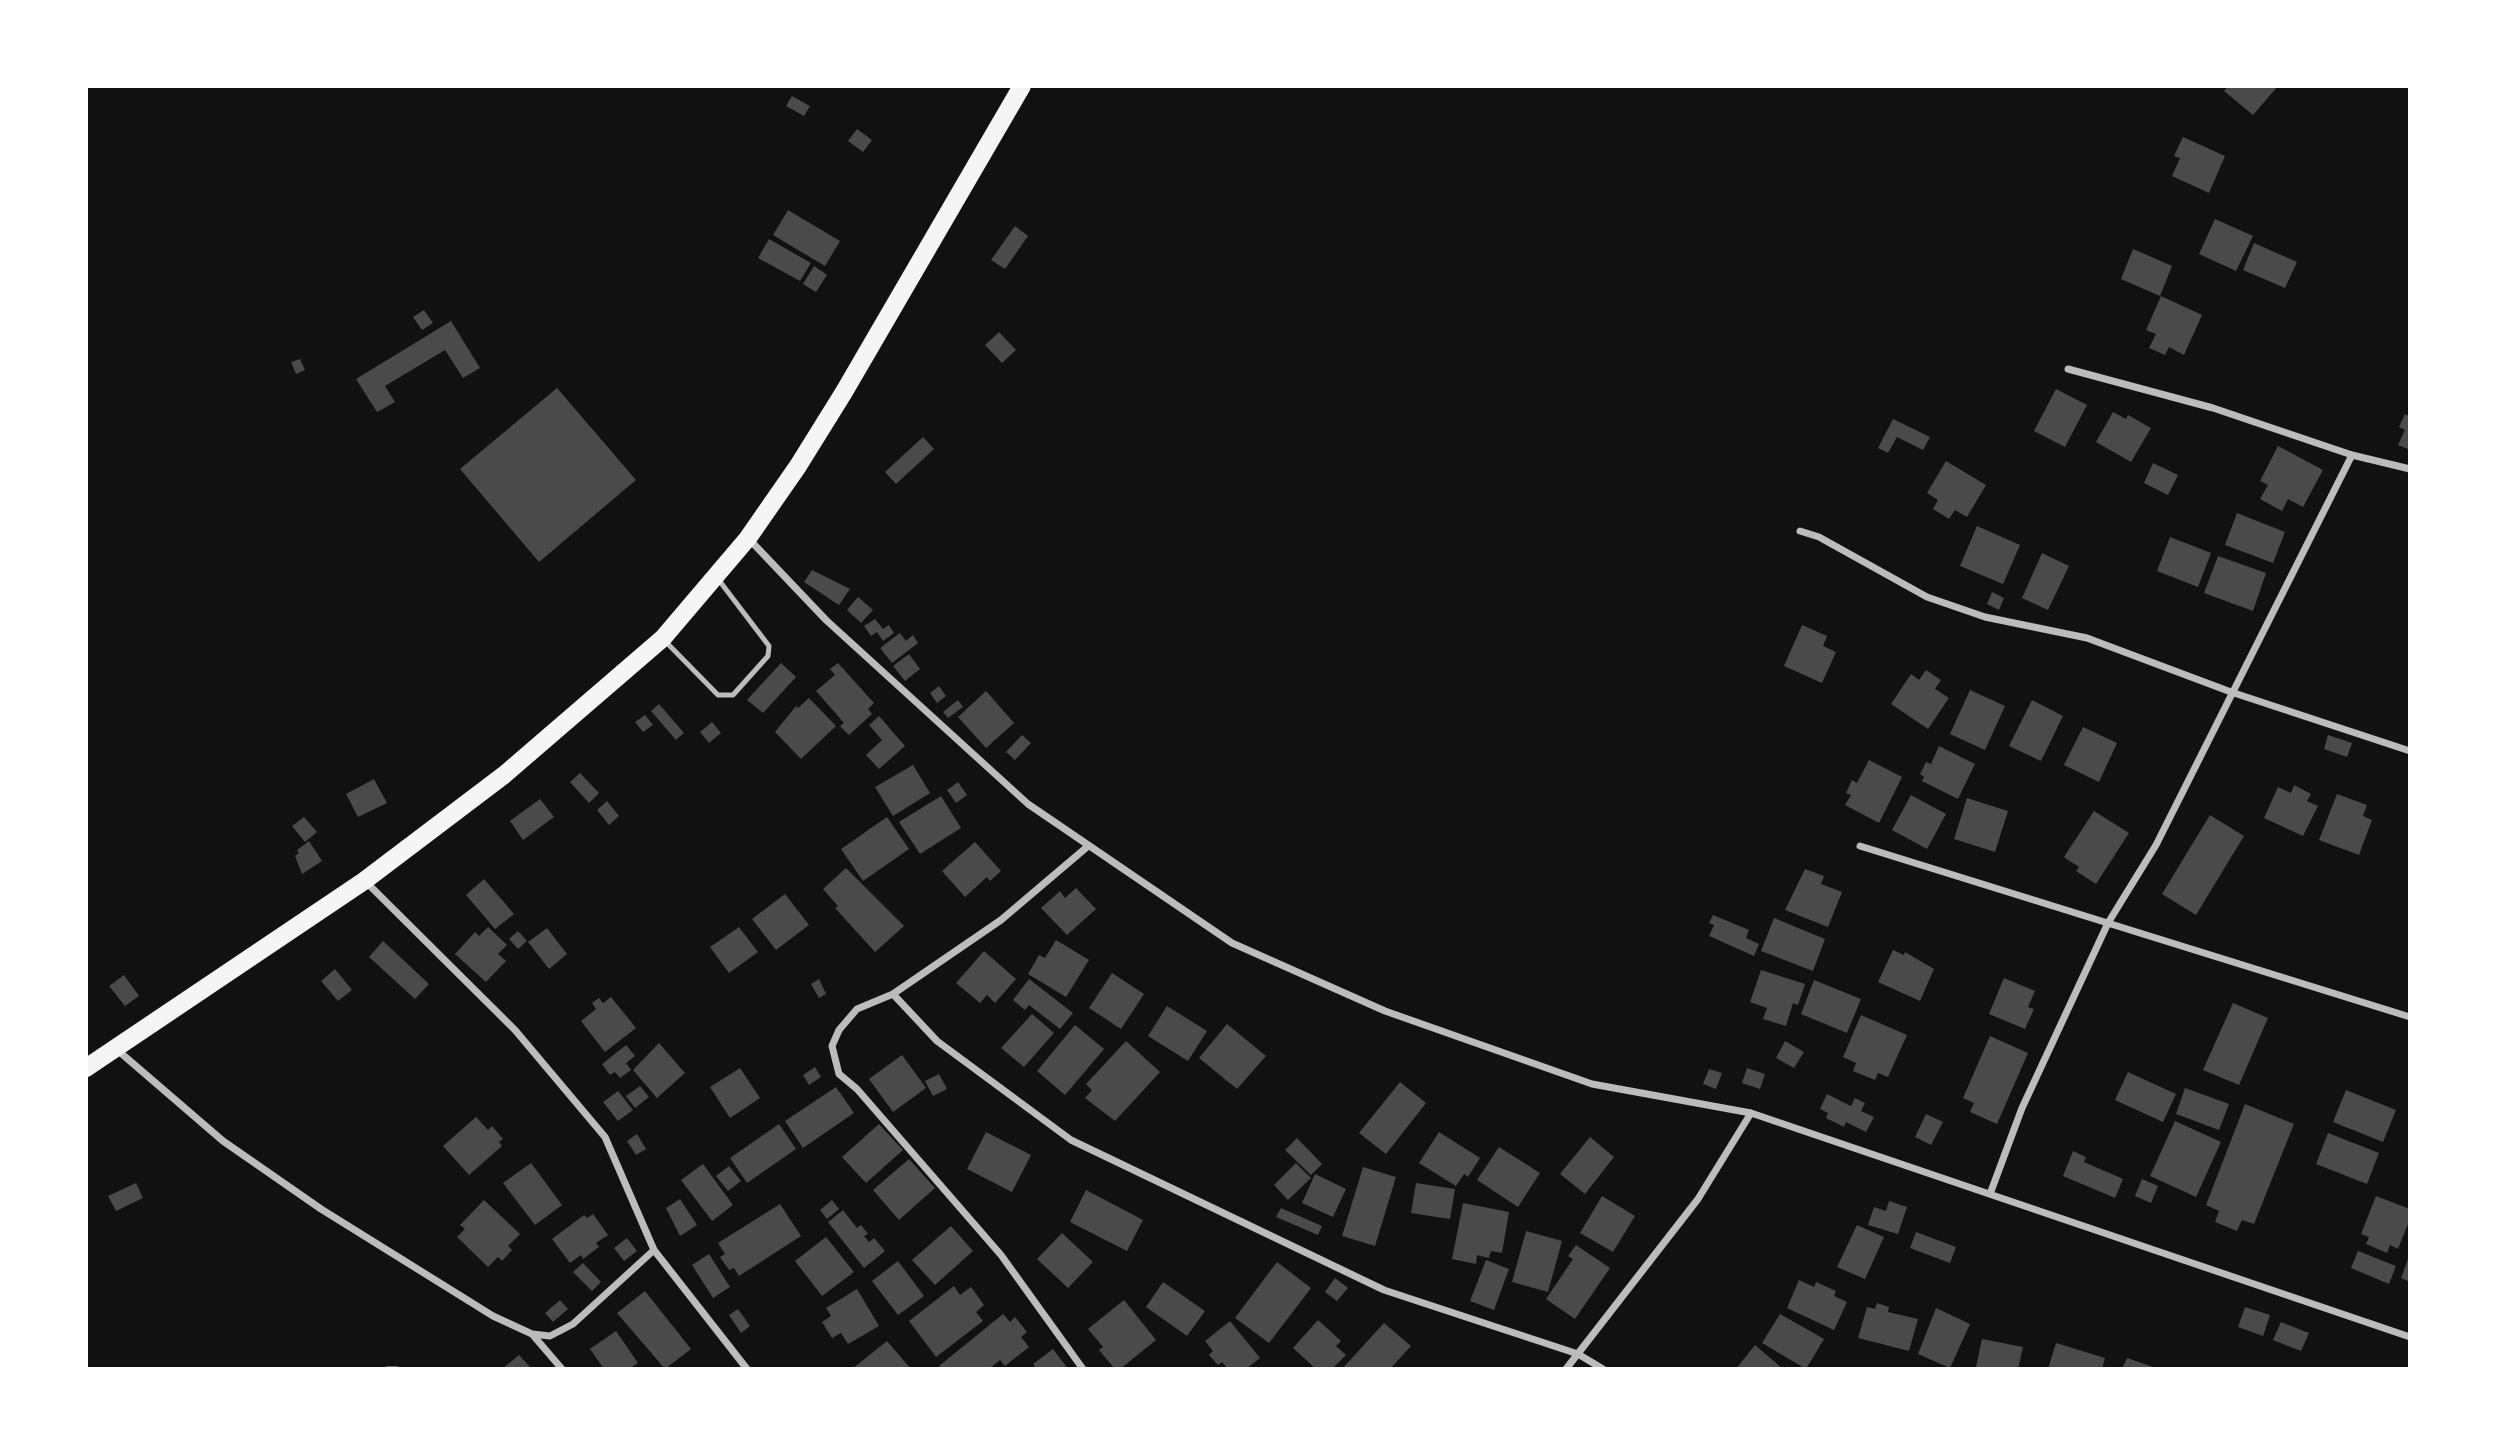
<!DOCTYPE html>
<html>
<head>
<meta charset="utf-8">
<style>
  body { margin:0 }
  #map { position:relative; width:2496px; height:1455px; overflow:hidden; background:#111; font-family:Mulish,sans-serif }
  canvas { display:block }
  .frame { position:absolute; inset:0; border:88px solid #fff; pointer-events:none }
</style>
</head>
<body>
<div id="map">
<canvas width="2496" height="1455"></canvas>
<div class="frame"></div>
</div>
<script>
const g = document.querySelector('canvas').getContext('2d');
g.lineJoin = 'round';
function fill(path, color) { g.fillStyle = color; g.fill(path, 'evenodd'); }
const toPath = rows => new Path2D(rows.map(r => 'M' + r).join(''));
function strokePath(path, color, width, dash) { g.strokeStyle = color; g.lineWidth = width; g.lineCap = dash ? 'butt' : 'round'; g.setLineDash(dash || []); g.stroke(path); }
fill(toPath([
  [2229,86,2278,86,2253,115,2224,91],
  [792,96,810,106,804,116,786,106],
  [857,129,872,140,863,152,848,141],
  [2183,137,2225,156,2209,193,2172,176,2180,158,2174,156],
  [788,210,840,241,825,266,773,235],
  [2215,219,2253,236,2236,271,2199,254],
  [1015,226,1028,236,1005,269,991,260],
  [769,239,811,263,800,281,758,258],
  [2254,243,2297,262,2285,288,2243,270],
  [2133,249,2172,266,2160,296,2121,279],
  [814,266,827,275,816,292,803,284],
  [2161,296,2202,315,2184,355,2169,347,2165,355,2149,348,2156,334,2146,330],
  [424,310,433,323,422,330,413,317],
  [451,321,480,368,463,378,445,350,385,386,395,402,377,412,356,379],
  [999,332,1016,350,1002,363,985,345],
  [300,359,305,370,296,374,291,362],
  [557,388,636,480,539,562,460,469],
  [2056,389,2087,405,2065,447,2034,431],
  [2113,412,2126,419,2128,415,2151,428,2131,462,2096,442],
  [2405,414,2410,417,2410,450,2398,445,2405,430,2399,427],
  [1893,419,1930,437,1923,450,1897,437,1888,453,1878,448],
  [923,437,934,449,896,484,885,472],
  [2278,446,2323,470,2303,507,2288,499,2282,511,2260,499,2268,485,2260,481],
  [1946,461,1986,485,1967,517,1955,510,1949,519,1933,509,1938,500,1927,493],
  [2153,463,2178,475,2168,495,2144,483],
  [2237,513,2285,532,2273,563,2225,545],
  [1977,526,2020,545,2003,584,1960,566],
  [2170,537,2211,553,2198,587,2157,571],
  [2042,553,2069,566,2048,610,2022,598],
  [2218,556,2266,573,2253,611,2204,593],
  [812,570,850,589,839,605,804,582],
  [1992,592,2004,598,1999,610,1987,604],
  [858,597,873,610,861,623,847,610],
  [875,619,883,629,889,625,894,633,883,641,877,632,871,636,864,626],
  [1802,625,1827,636,1823,646,1836,652,1822,683,1784,666],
  [900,633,906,641,913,635,918,643,892,663,880,648],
  [909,654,920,669,905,681,893,666],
  [781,663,796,677,763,713,747,700],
  [838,663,874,703,868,709,872,714,849,735,840,726,844,723,816,691,835,675,830,669],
  [1926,670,1941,680,1935,689,1949,698,1928,729,1891,704,1911,674,1919,680],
  [939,686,946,696,937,703,930,693],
  [1970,690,2005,706,1985,750,1950,734],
  [986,691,1014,723,986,748,958,717],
  [809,698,836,726,801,759,775,732,796,706,798,708],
  [958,700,963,707,948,718,943,712],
  [2032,700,2063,716,2041,761,2009,746],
  [659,704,684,733,676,740,651,711],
  [645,715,653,725,643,732,635,722],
  [879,716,905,746,879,769,866,755,882,740,869,725],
  [712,722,721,733,709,743,700,732],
  [2083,727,2117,743,2099,782,2064,765],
  [1022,735,1031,743,1015,760,1006,752],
  [2328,735,2352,743,2347,757,2324,749],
  [1939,746,1975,764,1958,799,1922,781,1924,777,1920,774,1926,762,1931,764],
  [1869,760,1902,777,1879,823,1845,805,1851,795,1846,793,1852,780,1857,783],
  [913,765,930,793,893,816,875,787],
  [580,773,599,793,589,803,570,782],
  [374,779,387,803,358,817,346,794],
  [958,782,967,795,956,803,947,790],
  [2294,785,2311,794,2307,801,2318,806,2303,836,2264,818,2278,787,2291,793],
  [2337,794,2367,805,2363,816,2372,820,2359,855,2319,840],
  [1911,795,1946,814,1927,849,1892,830],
  [941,796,961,828,920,854,899,822],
  [1967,798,2008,811,1995,852,1954,839],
  [540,799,554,817,523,840,510,821],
  [607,801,619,816,609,825,597,810],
  [2094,811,2129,833,2096,884,2076,871,2079,867,2064,857],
  [2210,815,2244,836,2196,915,2162,894],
  [304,817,317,832,305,842,292,826],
  [887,817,909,849,863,881,841,849],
  [309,841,322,861,302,874,295,856,299,853,297,850],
  [975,842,1001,871,990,881,987,877,965,897,942,871],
  [846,868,904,926,875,952,835,908,838,906,823,889],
  [1805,869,1824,876,1821,884,1842,892,1828,927,1785,910],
  [484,879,514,914,495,929,466,895],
  [1076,888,1096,909,1067,935,1041,908,1060,891,1065,898],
  [785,894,809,925,776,950,752,919],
  [1713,915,1749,930,1746,938,1759,944,1754,956,1709,936,1714,925,1709,923],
  [1774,918,1825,939,1813,971,1761,951],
  [488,927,507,945,498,954,506,961,486,982,455,954,475,932,479,936],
  [739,927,758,952,729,973,710,947],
  [547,928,567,954,549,969,528,942],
  [518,931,527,941,518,949,509,939],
  [1056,940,1089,960,1066,997,1028,974,1039,955,1045,958],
  [383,941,429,984,415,999,369,957],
  [1893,950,1904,955,1905,952,1934,969,1920,1001,1878,982],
  [984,951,1016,979,995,1003,987,995,980,1003,956,983],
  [335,969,352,990,338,1001,321,981],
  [1761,970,1805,984,1798,1005,1793,1003,1786,1026,1763,1019,1767,1008,1750,1002],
  [1112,973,1144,994,1121,1029,1089,1008],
  [124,975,139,996,125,1006,109,986],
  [2004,978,2035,991,2028,1007,2034,1009,2025,1029,1989,1014],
  [819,979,826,994,819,998,811,984],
  [1029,979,1073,1013,1060,1029,1029,1005,1025,1010,1013,1000],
  [1814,980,1861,999,1847,1033,1801,1014],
  [611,997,636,1028,605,1052,581,1021,596,1009,592,1003,599,998,603,1003],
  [2233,1003,2268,1018,2239,1085,2203,1070],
  [1167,1006,1207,1031,1188,1061,1148,1036],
  [1032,1014,1054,1033,1024,1067,1001,1048],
  [1861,1015,1907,1035,1888,1077,1878,1073,1875,1080,1853,1071,1856,1063,1843,1057],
  [1227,1024,1266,1056,1237,1089,1199,1058],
  [1075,1025,1104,1049,1065,1095,1037,1071],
  [1990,1036,2028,1053,1997,1124,1970,1112,1974,1103,1963,1098],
  [1126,1041,1160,1072,1115,1121,1085,1098,1092,1090,1086,1084],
  [1785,1041,1804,1052,1794,1068,1776,1058],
  [659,1043,685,1073,657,1098,633,1070],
  [626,1045,635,1056,626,1063,631,1070,620,1078,615,1072,610,1075,602,1064],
  [902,1055,926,1088,893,1112,869,1079],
  [815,1067,821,1077,809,1085,803,1075],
  [740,1068,760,1098,730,1118,710,1087],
  [1747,1068,1765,1074,1760,1089,1742,1083],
  [1709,1069,1722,1073,1716,1089,1703,1084],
  [2128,1072,2176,1094,2163,1122,2115,1100],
  [939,1074,947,1089,933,1096,925,1081],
  [1400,1082,1426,1103,1386,1154,1359,1133],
  [640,1086,649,1097,635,1108,626,1096],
  [836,1087,854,1113,803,1148,785,1121],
  [2185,1088,2229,1104,2219,1130,2176,1114],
  [2346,1090,2396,1110,2383,1142,2333,1122],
  [618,1091,633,1110,618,1121,603,1102],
  [1827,1094,1851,1106,1855,1098,1865,1103,1861,1111,1874,1117,1866,1132,1846,1122,1844,1127,1826,1118,1828,1113,1820,1109],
  [2245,1104,2294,1124,2254,1224,2242,1220,2237,1231,2215,1222,2219,1211,2206,1205],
  [1926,1114,1943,1122,1931,1145,1915,1137],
  [476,1117,488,1130,492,1126,503,1139,499,1142,502,1146,469,1175,443,1146],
  [2175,1121,2221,1142,2196,1197,2150,1176],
  [779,1124,796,1149,747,1183,730,1158],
  [879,1124,903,1150,866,1183,842,1157],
  [986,1132,1031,1155,1012,1192,967,1169],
  [1439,1132,1480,1158,1468,1177,1464,1174,1456,1186,1419,1163],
  [2328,1133,2379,1153,2367,1184,2316,1164],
  [637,1134,646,1149,636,1155,627,1141],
  [1590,1137,1614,1157,1585,1194,1560,1174],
  [1297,1138,1322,1164,1311,1175,1285,1150],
  [1499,1147,1540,1173,1518,1207,1477,1180],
  [2073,1151,2086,1157,2084,1162,2123,1179,2115,1198,2063,1176],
  [909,1159,935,1188,899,1220,873,1190],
  [531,1163,562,1205,535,1225,503,1183],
  [1296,1163,1311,1178,1288,1200,1274,1185],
  [703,1164,733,1205,712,1221,681,1180],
  [729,1166,741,1181,728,1191,716,1176],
  [1363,1167,1396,1177,1375,1246,1342,1236],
  [1315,1174,1346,1189,1333,1217,1302,1203],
  [2142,1179,2158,1186,2151,1203,2135,1196],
  [136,1183,143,1198,116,1211,108,1196],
  [1416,1183,1455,1189,1450,1219,1411,1213],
  [1086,1190,1143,1220,1127,1251,1070,1222],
  [1602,1196,1635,1216,1613,1252,1580,1233],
  [2376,1196,2410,1209,2410,1219,2398,1249,2390,1245,2387,1253,2366,1244,2369,1237,2361,1234],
  [680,1199,697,1225,680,1236,666,1208],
  [484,1200,520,1234,508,1246,512,1250,502,1261,498,1257,488,1267,457,1237,465,1229,460,1225],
  [832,1200,839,1209,827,1219,820,1210],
  [1889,1201,1907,1207,1898,1234,1868,1225,1874,1207,1886,1211],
  [1463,1203,1509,1212,1502,1253,1491,1251,1489,1258,1477,1255,1476,1264,1452,1259],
  [780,1204,801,1236,739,1276,734,1268,729,1270,720,1257,725,1254,718,1243],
  [1281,1208,1322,1226,1318,1235,1276,1217],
  [843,1210,857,1228,861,1225,868,1234,864,1236,869,1242,874,1238,885,1251,864,1268,828,1222],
  [593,1214,608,1235,596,1243,599,1247,583,1259,581,1255,570,1263,552,1239,584,1215,587,1218],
  [1857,1225,1884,1237,1865,1279,1837,1267],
  [951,1226,973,1251,935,1285,912,1260],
  [1526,1231,1562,1241,1548,1292,1512,1282],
  [1916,1232,1956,1247,1950,1263,1910,1248],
  [1062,1233,1093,1262,1068,1288,1037,1259],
  [826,1237,854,1272,822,1296,795,1261],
  [627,1238,637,1251,624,1261,614,1248],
  [1576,1245,1610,1268,1575,1319,1546,1299,1573,1259,1568,1256],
  [2358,1251,2396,1266,2389,1284,2351,1268],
  [709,1254,730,1287,713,1298,692,1265],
  [2408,1259,2410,1260,2410,1282,2401,1278],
  [1486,1260,1509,1269,1494,1310,1470,1301],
  [898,1261,924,1296,898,1315,872,1281],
  [1277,1262,1311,1288,1269,1343,1235,1318],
  [583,1263,601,1282,592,1291,573,1272],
  [1335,1278,1348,1288,1337,1301,1325,1292],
  [1799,1280,1814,1287,1816,1282,1836,1291,1834,1296,1847,1302,1834,1330,1787,1308],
  [1163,1282,1205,1311,1187,1336,1146,1307],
  [954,1286,960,1295,971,1287,984,1305,976,1312,983,1321,936,1357,909,1321],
  [857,1289,879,1326,848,1344,841,1333,832,1338,822,1322,831,1316,826,1308],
  [645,1291,691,1349,665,1369,617,1313],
  [560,1300,568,1309,553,1322,545,1313],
  [1124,1300,1156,1340,1120,1369,1115,1369,1099,1350,1103,1347,1088,1329],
  [1877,1303,1889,1307,1888,1312,1918,1319,1909,1351,1858,1338,1867,1307,1875,1309],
  [2245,1307,2270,1315,2263,1336,2238,1327],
  [1936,1308,1970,1324,1950,1368,1918,1354],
  [738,1309,750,1326,741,1333,729,1315],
  [1003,1314,1010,1322,1015,1317,1027,1332,1021,1337,1029,1347,1005,1366,1000,1360,989,1369,942,1369,939,1366],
  [1780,1314,1824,1339,1806,1369,1762,1343],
  [1318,1320,1341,1341,1336,1346,1346,1355,1332,1369,1316,1369,1293,1348],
  [1230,1321,1260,1358,1246,1369,1228,1369,1222,1362,1218,1365,1209,1355,1213,1351,1205,1341],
  [2281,1322,2309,1333,2301,1351,2273,1340],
  [1384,1323,1411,1346,1390,1369,1342,1369],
  [616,1331,638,1363,629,1369,604,1369,590,1349],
  [1982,1339,2023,1347,2018,1369,1976,1367],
  [887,1341,911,1369,852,1369],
  [2056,1343,2105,1358,2102,1369,2048,1369],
  [1755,1345,1782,1368,1781,1369,1736,1369],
  [1053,1349,1068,1369,1037,1369,1033,1364],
  [519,1355,532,1369,502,1369],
  [2127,1358,2159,1369,2122,1369]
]), '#4a4a4a');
strokePath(toPath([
  [664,640,718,695,733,695,768,656,769,646,718,579],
  [387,1369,397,1369]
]), '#bcbcbc', 5);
strokePath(toPath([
  [2068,369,2213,408,2352,455,2410,469],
  [1800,531,1819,537,1927,597,1985,617,2087,638,2231,692,2410,751],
  [748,538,826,620,1028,804,1232,943,1385,1011,1592,1084,1751,1113,2410,1337],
  [1860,846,2410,1017],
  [365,881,515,1030,605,1137,654,1250,747,1369],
  [893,994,937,1041,1071,1140,1384,1290,1578,1354,1603,1369],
  [115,1048,223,1141,321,1209,493,1316,532,1334,550,1336,573,1324,654,1250],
  [1990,1194,2022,1108,2108,923,2156,845,2352,455],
  [532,1334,562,1369],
  [1083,1369,1001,1255,857,1089,839,1074,832,1046,839,1030,857,1009,893,994,1001,920,1087,847],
  [1566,1369,1698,1199,1751,1113]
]), '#bcbcbc', 7);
strokePath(toPath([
  [86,1068,364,881,504,775,663,638,748,538,798,466,844,392,1022,86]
]), '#f5f5f5', 18);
</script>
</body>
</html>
